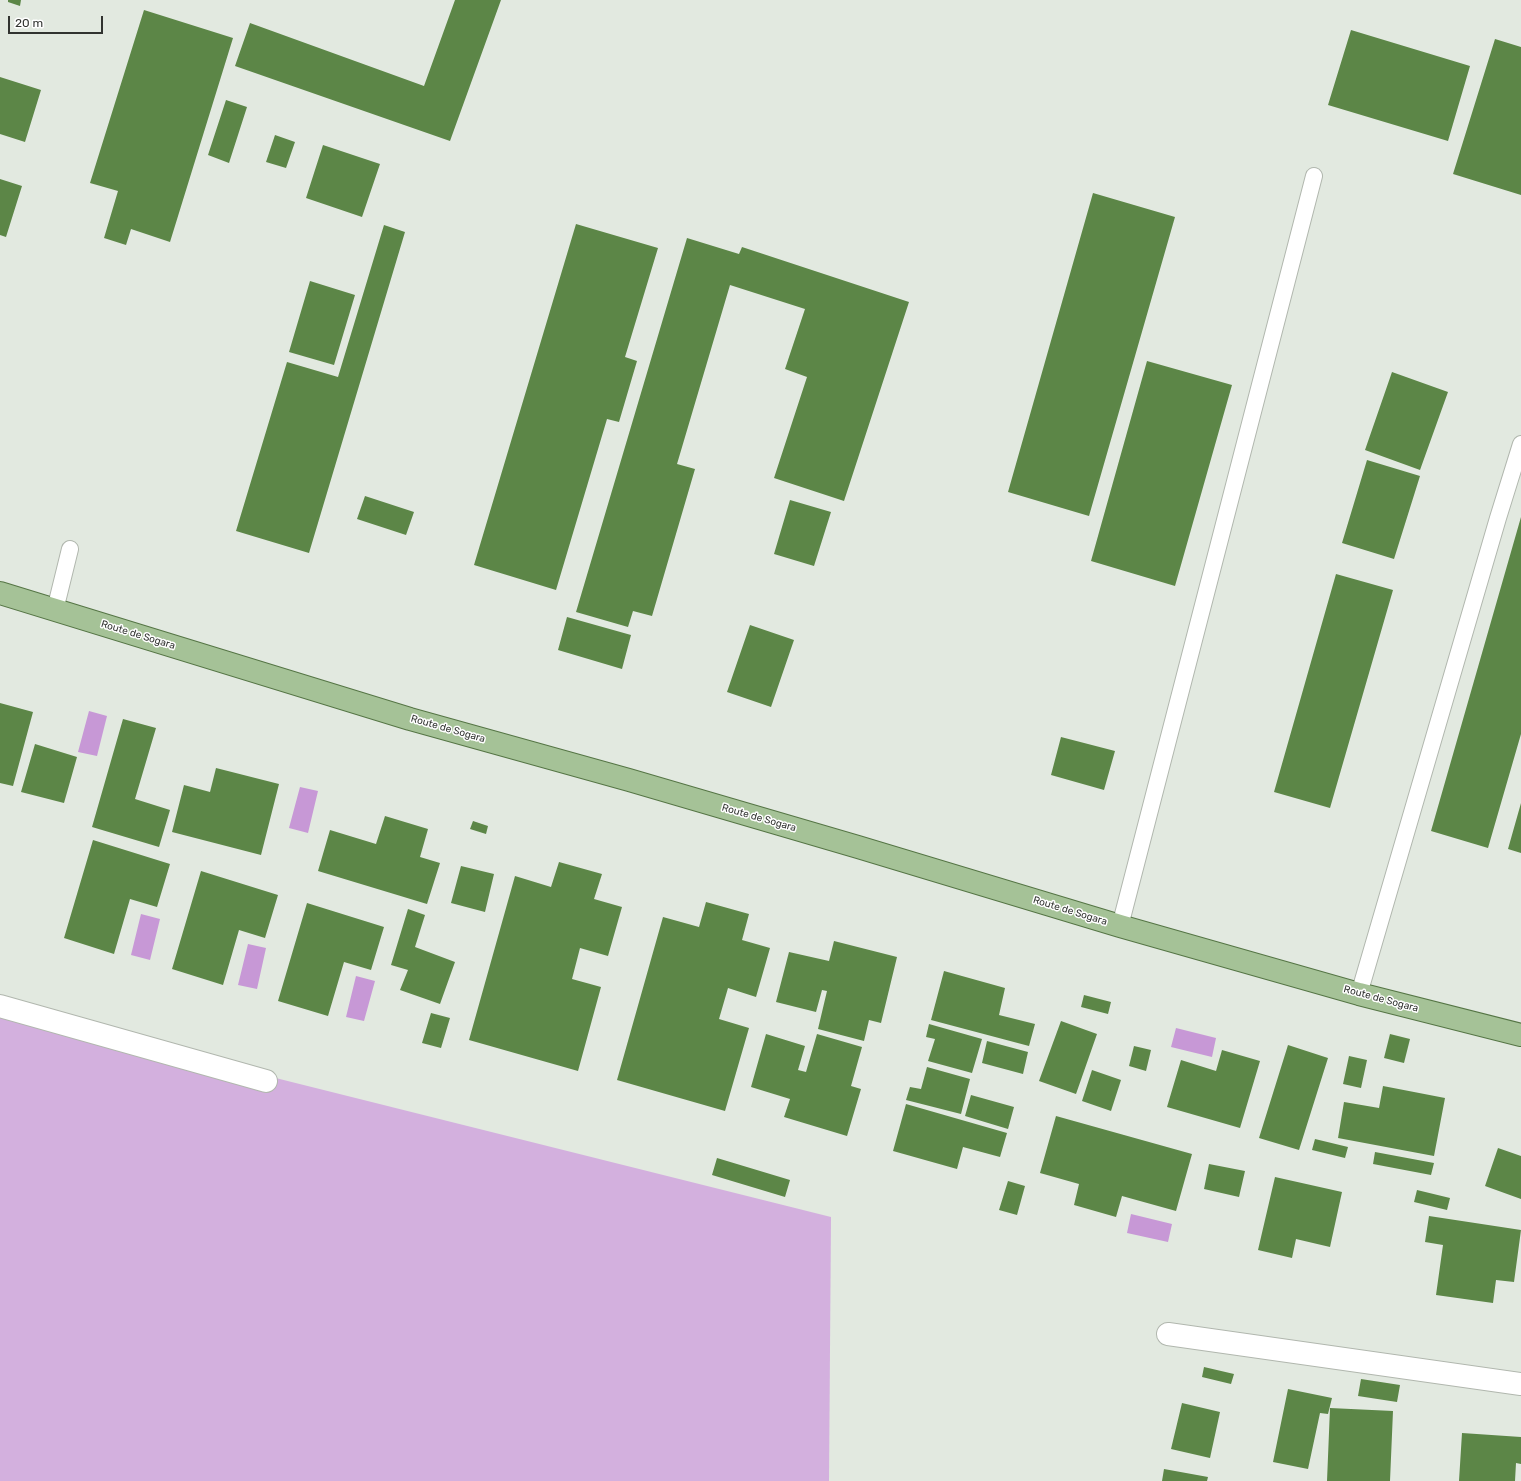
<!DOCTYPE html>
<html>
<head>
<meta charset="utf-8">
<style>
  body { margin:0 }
  #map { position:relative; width:1521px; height:1481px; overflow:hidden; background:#e2e9e0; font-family:Rubik,sans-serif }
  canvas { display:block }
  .scale { position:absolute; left:8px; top:16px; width:95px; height:18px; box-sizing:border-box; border:2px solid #313330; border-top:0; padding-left:5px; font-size:12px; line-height:14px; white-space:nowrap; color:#313330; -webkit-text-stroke:3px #fff; paint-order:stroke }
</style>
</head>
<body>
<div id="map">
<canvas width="1521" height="1481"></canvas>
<div class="scale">20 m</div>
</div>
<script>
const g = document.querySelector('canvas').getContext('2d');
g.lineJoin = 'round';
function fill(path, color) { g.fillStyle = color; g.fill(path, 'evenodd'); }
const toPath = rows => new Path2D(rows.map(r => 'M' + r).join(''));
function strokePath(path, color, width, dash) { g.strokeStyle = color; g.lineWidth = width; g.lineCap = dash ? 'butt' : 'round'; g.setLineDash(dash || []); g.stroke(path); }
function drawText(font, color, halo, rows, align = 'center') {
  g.font = font + ' Rubik,sans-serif'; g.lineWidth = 3; g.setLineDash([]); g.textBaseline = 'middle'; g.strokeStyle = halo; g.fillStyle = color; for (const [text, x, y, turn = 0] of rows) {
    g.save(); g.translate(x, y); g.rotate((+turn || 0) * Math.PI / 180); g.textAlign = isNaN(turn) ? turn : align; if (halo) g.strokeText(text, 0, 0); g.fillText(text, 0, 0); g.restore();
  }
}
fill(toPath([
  [0,1009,831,1217,829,1481,0,1481]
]), '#d3b0de');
fill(toPath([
  [89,711,107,716,97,756,78,752],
  [300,787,318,791,308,833,289,828],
  [141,914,160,919,150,960,131,955],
  [248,944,266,948,257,989,238,985],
  [356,976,375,981,364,1021,346,1017],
  [1176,1028,1216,1038,1212,1057,1171,1047],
  [1131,1214,1172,1224,1168,1242,1127,1233]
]), '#c798d6');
fill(toPath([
  [8,0,21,0,20,6,8,2],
  [455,0,501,0,450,141,235,66,250,23,424,86],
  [144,10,233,38,170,242,131,229,126,245,104,238,118,191,90,183],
  [1351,30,1470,66,1448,141,1328,105],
  [1495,39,1521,47,1521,195,1453,174],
  [0,77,41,90,25,142,0,134],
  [226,100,247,107,229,163,208,155],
  [275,135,295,142,286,168,266,162],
  [323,145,380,164,362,217,306,198],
  [0,179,22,186,6,237,0,235],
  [1093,193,1175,217,1089,516,1008,492],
  [576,224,658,248,625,357,637,361,619,422,607,419,556,590,474,565],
  [384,225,405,232,309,553,236,531,287,362,338,377],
  [687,238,739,254,742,247,909,302,844,501,774,478,807,377,785,369,805,309,730,285,677,464,695,469,652,616,633,611,628,627,576,612],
  [310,281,355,295,334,365,289,352],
  [1147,361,1232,385,1175,586,1091,561],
  [1392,372,1448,392,1420,470,1365,450],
  [1367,460,1420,476,1394,559,1342,543],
  [365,496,414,512,406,535,357,519],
  [790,500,831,512,814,566,774,554],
  [1521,517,1521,734,1488,848,1431,831],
  [1336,574,1393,590,1330,808,1274,792],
  [567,617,631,635,622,669,558,650],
  [750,625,794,640,771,707,727,692],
  [0,703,33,712,13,786,0,783],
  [123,719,156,728,135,799,170,810,159,847,92,827],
  [1061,737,1115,751,1104,790,1051,775],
  [35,744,77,757,64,803,21,792],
  [216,768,279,784,261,855,172,832,184,785,210,792],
  [1521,803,1521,853,1508,849],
  [385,816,428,829,420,857,440,863,427,904,318,871,330,830,376,844],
  [473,821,488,826,486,834,470,829],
  [93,840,170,864,157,907,130,899,114,954,64,938],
  [559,862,602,874,594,899,622,907,608,956,580,948,572,979,601,987,578,1071,469,1040,515,876,551,887],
  [461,866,494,874,485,912,451,903],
  [201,871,278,895,265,938,239,930,223,985,172,969],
  [706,902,749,914,742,940,770,948,756,997,728,988,719,1019,749,1028,725,1111,617,1080,663,917,699,927],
  [307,903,384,927,371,970,344,962,328,1016,278,1001],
  [408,909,425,915,415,947,455,962,440,1004,400,990,408,970,391,965],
  [834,941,897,957,881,1023,869,1020,864,1041,818,1029,827,991,822,990,816,1012,776,1002,789,952,829,961],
  [944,971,1005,988,999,1015,1035,1024,1029,1046,931,1020],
  [1084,995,1111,1002,1108,1014,1081,1007],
  [431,1013,450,1018,441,1048,422,1043],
  [1061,1021,1097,1034,1076,1094,1039,1081],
  [929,1024,982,1039,972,1073,928,1061,935,1039,926,1037],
  [766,1034,805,1046,798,1070,806,1072,817,1034,862,1047,851,1086,861,1089,847,1136,784,1117,790,1099,751,1087],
  [1390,1034,1410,1039,1404,1063,1384,1058],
  [987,1041,1028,1052,1023,1074,982,1063],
  [1288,1045,1328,1058,1299,1150,1259,1138],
  [1134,1046,1151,1050,1146,1071,1129,1066],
  [1222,1050,1260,1061,1240,1128,1167,1107,1181,1060,1216,1071],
  [1349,1056,1367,1060,1361,1088,1343,1084],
  [927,1067,970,1079,961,1114,906,1100,910,1087,921,1089],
  [1092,1070,1121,1080,1111,1111,1082,1101],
  [1383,1086,1445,1098,1434,1156,1338,1138,1344,1102,1379,1108],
  [971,1095,1014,1107,1008,1129,965,1116],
  [906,1104,1007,1133,1000,1157,963,1147,957,1169,893,1151],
  [1056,1116,1192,1154,1176,1211,1122,1196,1116,1217,1074,1205,1079,1184,1040,1173],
  [1315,1139,1348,1147,1345,1158,1312,1150],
  [1498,1148,1521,1156,1521,1199,1485,1186],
  [1375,1152,1434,1163,1431,1175,1373,1164],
  [717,1158,790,1180,785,1197,712,1175],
  [1209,1164,1245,1171,1239,1197,1204,1189],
  [1275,1177,1342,1192,1330,1247,1296,1239,1292,1258,1258,1250],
  [1008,1181,1025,1186,1017,1215,999,1210],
  [1417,1190,1450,1198,1447,1210,1414,1202],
  [1429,1216,1521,1230,1514,1282,1496,1280,1493,1303,1436,1295,1443,1245,1425,1242],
  [1204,1367,1234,1374,1231,1384,1202,1377],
  [1361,1379,1400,1385,1397,1402,1358,1396],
  [1288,1389,1332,1398,1328,1414,1320,1413,1308,1469,1273,1462],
  [1182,1403,1220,1412,1210,1458,1171,1449],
  [1330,1408,1393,1411,1390,1481,1327,1481],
  [1462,1433,1521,1437,1521,1464,1516,1463,1515,1481,1459,1481],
  [1164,1469,1208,1477,1207,1481,1162,1481]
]), '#5c8647');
const service = toPath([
  [55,610,70,549],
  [1120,926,1314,176],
  [1359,994,1498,518,1521,444]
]);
const minor = toPath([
  [0,1006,266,1081],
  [1168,1334,1521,1384]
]);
const primary = toPath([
  [0,593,410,719,629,780,858,847,1120,926,1359,994,1521,1035]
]);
strokePath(service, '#b1b7ae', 18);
strokePath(minor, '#b1b7ae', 24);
strokePath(primary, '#557545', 24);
strokePath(service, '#fff', 16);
strokePath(minor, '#fff', 22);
strokePath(primary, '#a5c297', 22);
drawText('10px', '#313330', '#fff', [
  ["Route de Sogara",138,635,17],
  ["Route de Sogara",448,729,16],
  ["Route de Sogara",759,818,16],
  ["Route de Sogara",1070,911,17],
  ["Route de Sogara",1381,999,15]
]);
</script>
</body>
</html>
